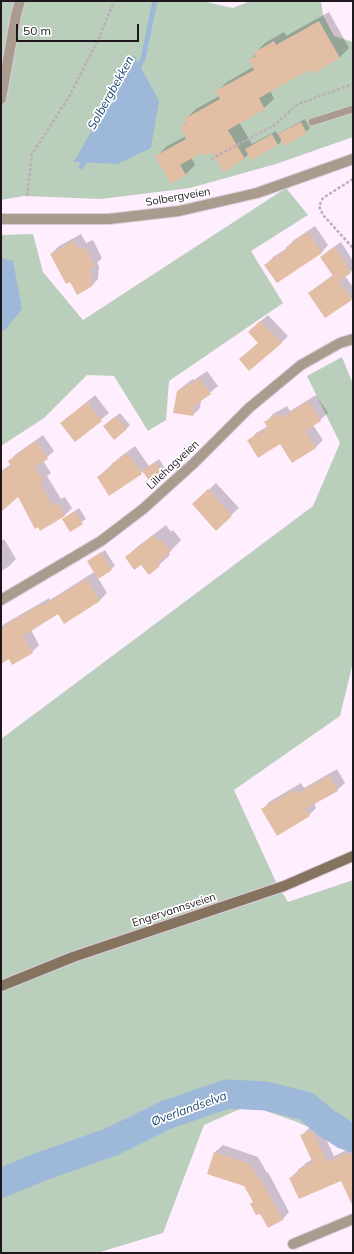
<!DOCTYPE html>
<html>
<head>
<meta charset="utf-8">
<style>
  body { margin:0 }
  #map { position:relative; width:354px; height:1254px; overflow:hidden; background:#ffeffe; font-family:Mulish,sans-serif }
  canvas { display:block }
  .frame { position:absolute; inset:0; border:2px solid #1e181e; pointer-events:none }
  .scale { position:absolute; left:16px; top:24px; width:123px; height:18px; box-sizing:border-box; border:2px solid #1e181e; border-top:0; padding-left:5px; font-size:12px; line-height:14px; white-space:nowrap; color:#1e181e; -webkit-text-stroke:3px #fff; paint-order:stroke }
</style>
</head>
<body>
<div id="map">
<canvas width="354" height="1254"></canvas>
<div class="frame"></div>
<div class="scale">50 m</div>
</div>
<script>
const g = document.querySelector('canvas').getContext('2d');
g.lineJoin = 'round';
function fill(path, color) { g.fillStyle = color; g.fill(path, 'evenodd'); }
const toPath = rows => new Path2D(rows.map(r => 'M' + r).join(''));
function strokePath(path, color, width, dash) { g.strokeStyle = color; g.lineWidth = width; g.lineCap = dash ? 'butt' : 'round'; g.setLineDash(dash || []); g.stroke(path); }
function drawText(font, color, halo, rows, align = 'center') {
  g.font = font + ' Mulish,sans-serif'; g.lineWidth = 3.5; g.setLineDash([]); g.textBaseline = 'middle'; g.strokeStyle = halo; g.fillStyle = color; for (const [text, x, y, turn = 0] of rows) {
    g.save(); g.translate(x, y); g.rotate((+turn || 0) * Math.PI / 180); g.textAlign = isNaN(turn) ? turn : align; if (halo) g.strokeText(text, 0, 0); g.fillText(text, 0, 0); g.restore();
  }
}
fill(toPath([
  [1,1,202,1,233,8,250,1,321,1,323,15,334,36,353,42,353,137,276,164,190,188,101,199,24,196,1,200],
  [286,188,308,215,251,251,283,303,169,381,166,420,148,431,114,376,87,375,44,418,1,446,1,235,33,234,43,272,83,320],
  [342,357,353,384,353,662,340,716,234,790,276,882,288,902,353,880,353,1147,297,1122,249,1105,204,1125,163,1233,97,1253,1,1253,1,739,313,506,340,443,307,376]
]), '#bacebc');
fill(toPath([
  [134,55,159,101,151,148,117,164,74,162],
  [1,258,13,261,22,309,5,330,1,331]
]), '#9db8d8');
fill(toPath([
  [329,12,349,48,339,58,310,68,270,90,274,99,264,108,239,122,252,144,276,131,278,135,283,131,305,119,310,128,306,132,282,140,278,145,249,154,244,158,212,151,203,150,191,157,195,165,185,175,157,156,167,146,186,136,181,127,187,121,186,119,196,109,219,96,217,91,227,82,253,67,250,60,256,54,255,53,265,43,284,32,286,36],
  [315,226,328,245,321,253,266,265,273,257,287,248,294,240],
  [81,234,86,243,93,240,102,258,97,263,99,266,98,279,91,287,71,281,51,254,59,246],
  [341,242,353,261,353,270,345,276,353,287,353,297,351,299,309,294,315,288,333,275,322,257,328,251],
  [268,315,288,336,281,343,259,343,256,325],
  [207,371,218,386,201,400,200,408,193,415,178,391,186,384,193,379,194,380],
  [95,395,109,413,75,441,62,423],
  [316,395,328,413,320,420,313,425,323,440,315,448,280,443,249,441,256,433,268,426,266,422,273,414,287,406,290,411],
  [120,413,130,425,126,429,107,423],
  [43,435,54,451,43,461,51,473,47,476,61,499,65,497,72,508,65,515,40,529,18,496,1,508,1,471,11,464,9,461,16,454],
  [135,446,149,466,159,459,166,470,162,473,143,470,141,473,98,477,120,457],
  [216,483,239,508,216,529,201,497],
  [79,508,86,519,70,530,63,519],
  [166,525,171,532,173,530,181,540,169,553,170,555,149,574,141,563,126,557,137,547],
  [4,539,16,559,8,567,1,571,1,541],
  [105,550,115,566,98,578,107,593,100,600,64,622,58,613,31,630,39,645,32,652,10,658,1,663,1,626,49,598,50,600,94,572,88,562],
  [337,769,345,783,337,790,314,803,316,808,309,815,262,810,269,802,301,783,304,788],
  [319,1124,334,1156,353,1147,353,1185,341,1179,290,1178,306,1163,313,1159,301,1136,308,1129],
  [223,1145,258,1157,267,1173,268,1172,289,1212,282,1220,254,1201,245,1186,208,1173,215,1152]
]), '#0003');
strokePath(toPath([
  [137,69,143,59,155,1],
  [81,167,86,158]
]), '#9db8d8', 5);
strokePath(toPath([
  [1,1183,40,1167,111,1142,166,1115,227,1094,266,1096,306,1106,325,1122,345,1135,353,1138]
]), '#9db8d8', 29);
fill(toPath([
  [319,21,340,58,312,74,309,70,259,98,265,109,228,130,245,159,223,172,212,152,205,156,203,152,180,165,186,175,171,184,155,156,186,139,180,127,186,123,184,119,220,99,215,91,254,70,249,60,256,56,253,53,274,41,276,45],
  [301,122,307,133,284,146,278,134],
  [272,134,278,145,251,160,245,149],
  [308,232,322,253,277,283,264,265,287,249,286,247],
  [74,241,79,250,85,247,95,267,89,270,92,274,91,287,77,295,70,282,66,284,50,254],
  [335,247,351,273,339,281,352,300,325,318,308,293,333,276,320,257],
  [260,321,282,343,249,371,239,359,258,343,248,332],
  [199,378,211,394,194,406,193,416,173,413,177,391,185,385,186,387],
  [308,401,321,421,305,431,316,448,292,463,280,444,258,458,247,440,268,428,264,422,279,413,282,418],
  [87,402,102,421,75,442,60,423],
  [116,416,127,429,114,440,103,426],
  [36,441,48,459,35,467,44,481,40,483,53,506,58,503,65,516,40,531,38,527,35,529,18,497,1,512,1,472,11,466,8,461],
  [128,453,142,474,109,496,97,477,113,466,111,464],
  [155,462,163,474,151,483,142,471],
  [208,489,232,516,216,531,192,504],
  [75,511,83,524,70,532,62,519],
  [154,535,160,542,162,540,171,551,158,563,160,566,149,575,141,565,134,570,125,557],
  [101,552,112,570,98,579,87,561],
  [87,579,100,601,64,624,58,614,23,636,33,653,12,665,9,659,1,664,1,628,41,604,42,606],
  [329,776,338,791,305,809,310,816,277,836,261,809,294,790,296,794],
  [312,1130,327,1162,347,1153,347,1155,350,1153,353,1160,353,1207,341,1181,299,1199,289,1178,299,1173,298,1169,313,1163,300,1135],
  [214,1152,250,1164,259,1180,260,1179,283,1220,268,1228,260,1214,256,1215,250,1204,253,1202,244,1186,207,1174]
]), '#e2bea5');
const service = toPath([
  [312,122,353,109]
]);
const minor = toPath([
  [1,99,16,15,20,1],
  [1,600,101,541,143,509,194,463,249,408,301,365,340,343,353,339],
  [293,1244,353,1219]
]);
const tertiary = toPath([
  [1,219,109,219,179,211,257,193,353,159]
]);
const secondary = toPath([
  [1,986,73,957,284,886,353,856]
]);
strokePath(service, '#dbcdda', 8);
strokePath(minor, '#dbcdda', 12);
strokePath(tertiary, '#dbcdda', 12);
strokePath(secondary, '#dbcdda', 12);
strokePath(toPath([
  [211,159,273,126,298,104,353,84],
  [353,179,323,198,319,206,323,215,353,248],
  [27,196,32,154,69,97,99,38,114,1],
  [1,239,4,235]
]), '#bbaeba', 2.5, [3, 2]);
strokePath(service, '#a99c8f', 7);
strokePath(minor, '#a99c8f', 10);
strokePath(tertiary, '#a99c8f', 10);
strokePath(secondary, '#85725f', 10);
drawText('11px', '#1e181e', '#fff', [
  ["Solbergveien",178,197,-10],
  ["Lillehagveien",173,465,-43],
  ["Engervannsveien",174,910,-18]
]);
drawText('italic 12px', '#204771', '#fff', [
  ["Solbergbekken",111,93,-61],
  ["Øverlandselva",189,1109,-20]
]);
</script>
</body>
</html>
